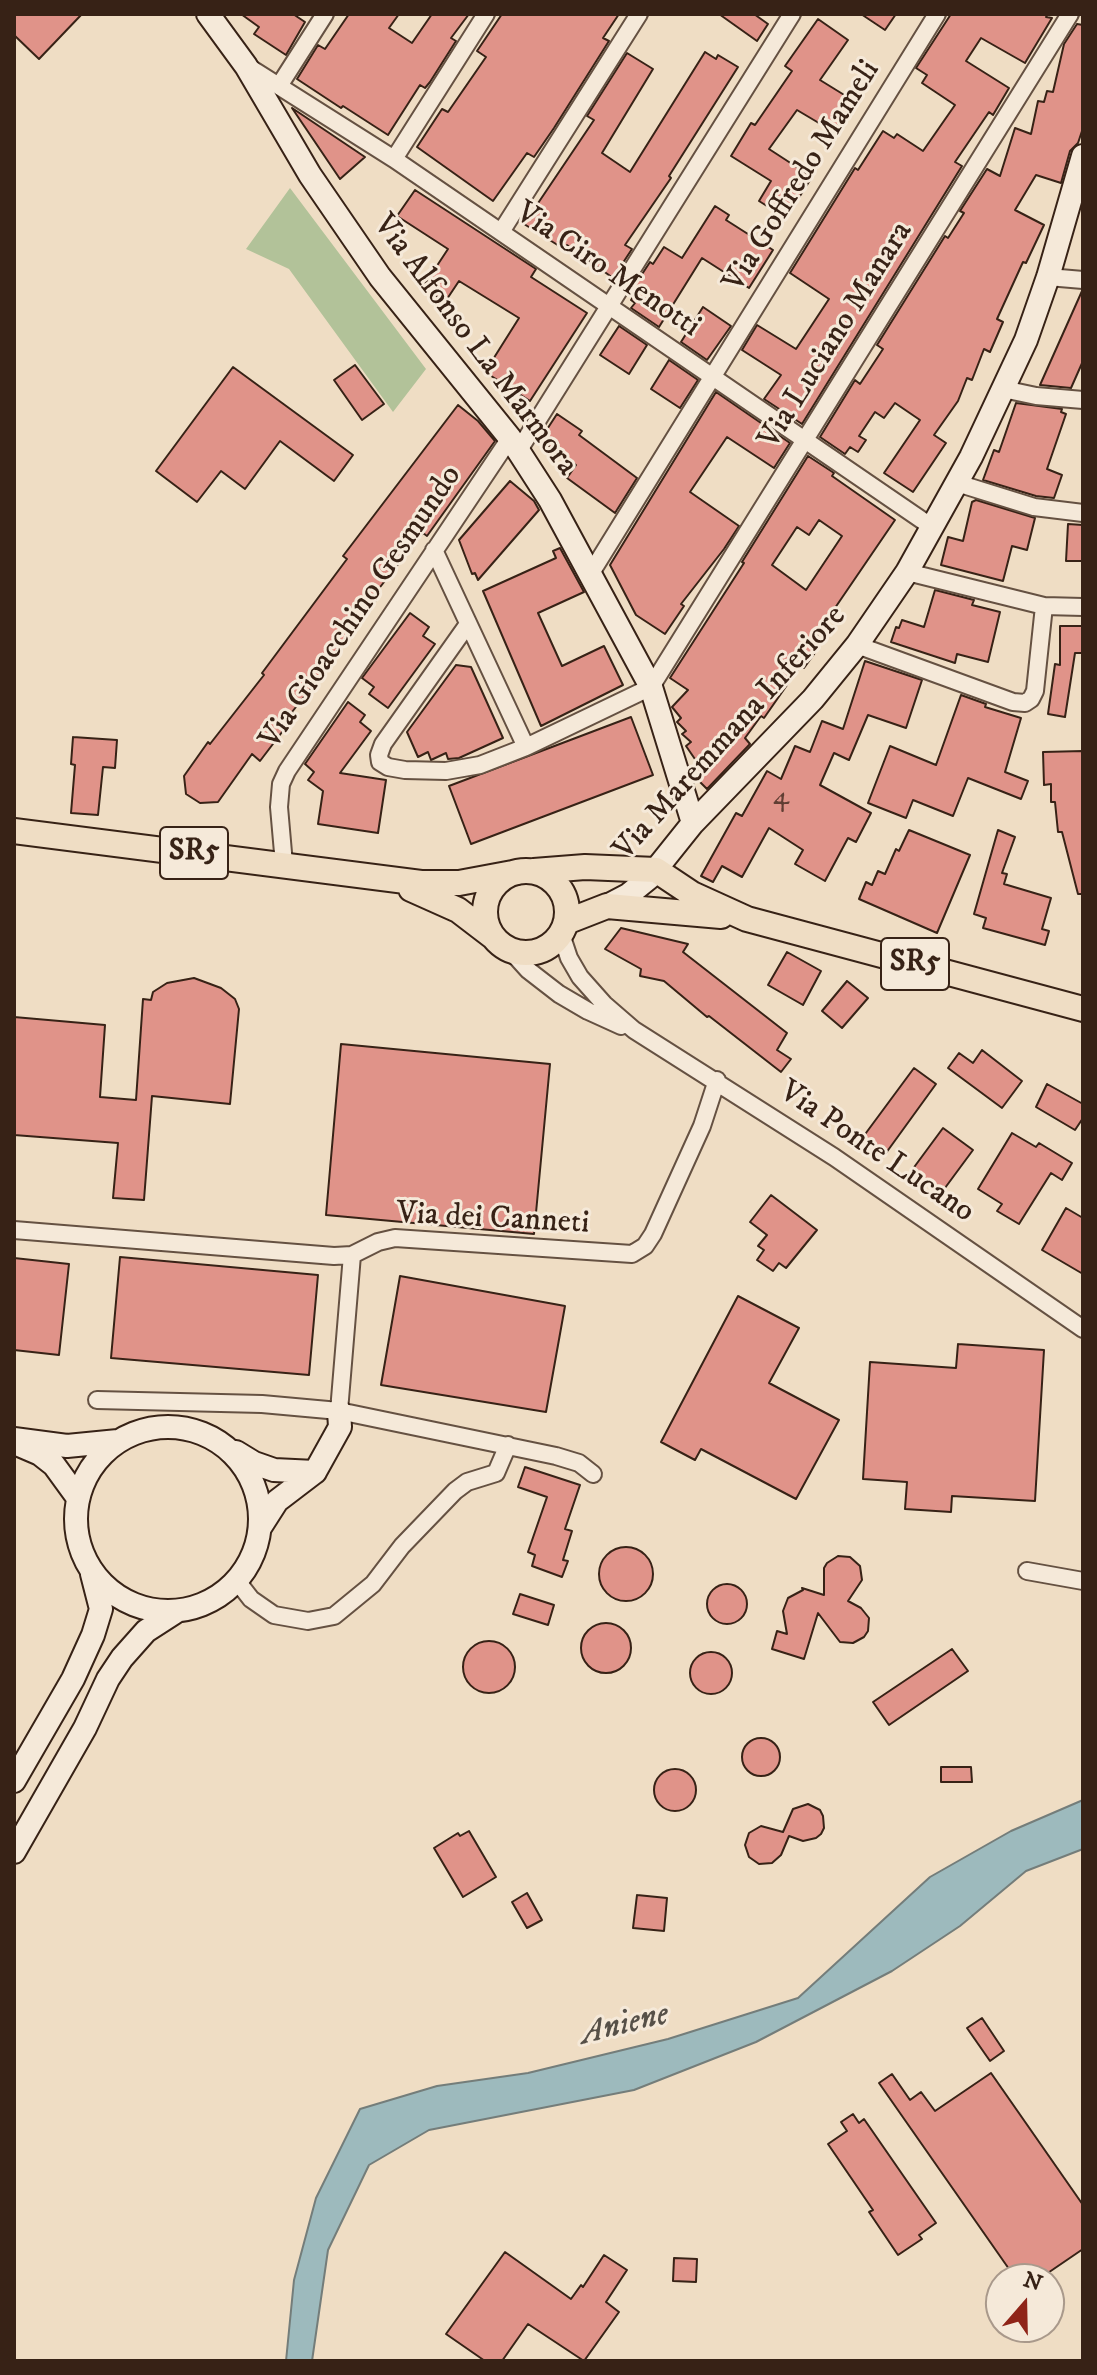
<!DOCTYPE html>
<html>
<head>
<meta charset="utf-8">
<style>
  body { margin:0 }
  #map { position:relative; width:1097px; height:2375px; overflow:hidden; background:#efddc4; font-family:"IM FELL DW Pica",serif }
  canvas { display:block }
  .frame { position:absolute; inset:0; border:16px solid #372216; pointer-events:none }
  .north { position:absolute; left:985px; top:2263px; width:80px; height:80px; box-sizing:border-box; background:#f5e9d9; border:2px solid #a9998b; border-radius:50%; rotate:20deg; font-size:22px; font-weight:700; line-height:32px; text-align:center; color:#372216 }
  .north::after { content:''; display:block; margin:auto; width:28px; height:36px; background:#8f2418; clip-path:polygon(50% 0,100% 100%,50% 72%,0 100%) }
</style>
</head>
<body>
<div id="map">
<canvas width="1097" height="2375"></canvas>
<div class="frame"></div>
<div class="north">N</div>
</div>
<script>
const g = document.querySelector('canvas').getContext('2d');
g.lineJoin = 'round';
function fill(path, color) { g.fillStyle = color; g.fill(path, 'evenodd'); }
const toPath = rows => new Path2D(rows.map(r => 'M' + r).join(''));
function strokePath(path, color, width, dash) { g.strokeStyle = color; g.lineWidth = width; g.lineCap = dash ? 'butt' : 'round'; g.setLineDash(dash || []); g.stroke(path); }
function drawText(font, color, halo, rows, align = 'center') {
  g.font = font + ' "IM FELL DW Pica",serif'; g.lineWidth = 6; g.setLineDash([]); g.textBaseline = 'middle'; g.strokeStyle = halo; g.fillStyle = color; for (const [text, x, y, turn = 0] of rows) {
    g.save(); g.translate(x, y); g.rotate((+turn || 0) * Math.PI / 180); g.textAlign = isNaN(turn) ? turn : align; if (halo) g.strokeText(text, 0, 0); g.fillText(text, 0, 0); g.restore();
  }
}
fill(toPath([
  [290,188,426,369,393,412,289,269,246,249]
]), '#b2c299');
const water = toPath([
  [1083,1800,1083,1849,1026,1871,960,1926,892,1971,756,2042,634,2090,429,2130,369,2165,328,2250,312,2361,286,2361,294,2280,316,2198,360,2109,437,2086,528,2073,668,2039,798,1998,930,1877,1011,1831,1083,1800]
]);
fill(water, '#9dbabd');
strokePath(water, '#747d7a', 2);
const building = toPath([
  [14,14,82,14,39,59,14,35,14,14],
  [241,14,293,14,305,22,286,55,254,34,259,27,241,14],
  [349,14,399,14,389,28,412,43,432,14,469,14,451,38,456,41,430,82,425,88,420,85,388,135,343,106,341,108,297,79,318,45,325,49,349,14],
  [502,14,619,14,603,38,609,41,554,128,534,157,527,153,493,201,417,147,442,109,448,112,486,57,477,51,502,14],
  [719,14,754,14,768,24,757,41,719,14],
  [861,14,896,14,885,30,861,14],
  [951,14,1048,14,1046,17,1052,18,1025,63,981,38,966,61,1009,88,993,115,989,112,955,162,962,166,802,424,764,399,781,375,742,350,757,325,796,349,829,299,790,273,855,168,858,170,883,131,894,138,897,134,923,151,955,105,922,83,927,75,916,68,951,14],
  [818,19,848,40,820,80,854,101,834,132,797,110,769,149,812,177,786,218,759,201,771,181,731,156,751,123,755,125,792,71,785,66,818,19],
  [1077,24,1083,25,1083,128,1078,143,1070,151,1061,183,1036,175,1015,210,1044,225,1026,263,1023,262,997,319,1003,322,990,352,984,349,972,380,967,378,958,401,934,435,946,443,913,492,884,473,920,420,895,403,884,418,875,412,859,436,866,440,858,452,850,447,845,454,820,437,855,380,860,384,883,349,877,345,945,236,948,238,964,213,960,211,987,169,1000,176,1015,128,1031,134,1038,101,1044,102,1047,91,1053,92,1064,44,1077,24],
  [705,52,716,59,718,55,738,67,669,176,671,178,625,245,632,249,613,278,567,245,564,249,524,224,594,120,587,116,627,53,653,69,602,153,630,172,705,52],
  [292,108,365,157,340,179,292,108],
  [415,190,536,269,531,277,587,313,530,401,485,372,519,318,459,281,445,302,423,287,448,249,397,216,415,190],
  [715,206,729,215,726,220,773,250,749,288,702,258,659,327,631,308,635,303,631,300,635,294,631,291,650,262,653,264,664,247,682,258,715,206],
  [1082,291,1083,361,1071,388,1040,385,1082,291],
  [703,307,731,326,707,360,681,342,703,307],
  [619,326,647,345,629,374,600,355,619,326],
  [669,360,698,380,680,408,651,389,669,360],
  [355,365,384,404,362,420,334,380,355,365],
  [233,367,353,455,334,481,280,441,245,489,221,471,197,502,156,471,233,367],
  [716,392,790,443,774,468,727,437,690,492,739,526,724,549,681,604,684,606,665,634,636,615,610,565,716,392],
  [1016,403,1062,409,1061,412,1066,414,1047,469,1062,475,1054,498,1036,496,983,480,994,450,999,452,1016,403],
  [458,405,478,421,495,441,427,536,423,533,373,596,377,599,332,656,335,658,292,712,295,715,260,761,252,754,218,802,200,803,186,794,184,776,208,742,210,744,264,675,262,673,347,559,343,556,458,405],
  [557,414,582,431,579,435,637,478,615,513,567,478,576,465,540,440,557,414],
  [808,456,834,473,832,476,895,520,822,627,811,646,817,650,804,668,801,665,764,718,761,716,745,738,750,744,707,789,697,779,701,775,695,769,699,765,686,746,691,742,682,734,686,731,677,722,681,718,672,707,688,690,670,678,744,563,742,562,808,456],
  [819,520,842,536,806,590,772,565,797,527,809,535,819,520],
  [510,481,534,501,539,510,478,580,475,573,472,574,459,540,510,481],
  [976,500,1035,518,1027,550,1012,546,1003,581,941,565,948,537,963,541,972,502,976,500],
  [1068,524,1083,525,1083,561,1066,561,1068,524],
  [560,548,584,592,538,613,562,666,604,646,623,685,541,726,483,591,556,558,553,551,560,548],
  [935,590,974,600,972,605,1000,612,988,662,957,654,955,663,891,642,896,627,899,628,902,620,924,627,935,590],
  [410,613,429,627,423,636,435,644,388,708,369,694,374,687,362,678,410,613],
  [1060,626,1083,626,1083,653,1075,653,1065,717,1048,714,1055,664,1060,665,1060,626],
  [865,661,922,680,906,728,868,715,849,760,834,753,820,785,871,813,856,842,848,838,825,881,795,864,803,850,769,828,742,877,722,866,713,882,701,876,736,813,742,816,767,771,781,779,795,746,810,752,822,721,843,729,865,661],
  [456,665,471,667,503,738,459,758,448,759,446,753,431,760,428,752,418,757,407,732,456,665],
  [961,695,986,704,985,707,1021,718,1005,772,1028,781,1021,799,968,778,953,816,913,800,906,818,868,803,890,746,936,765,961,695],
  [348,702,365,715,360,722,371,731,340,773,386,780,378,833,318,824,323,791,308,780,314,772,305,764,348,702],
  [631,717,653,775,471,844,449,786,631,717],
  [73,737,117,740,115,768,103,767,98,815,71,813,75,765,71,764,73,737],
  [1083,751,1083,894,1078,894,1062,832,1058,832,1055,802,1051,802,1051,784,1044,785,1043,752,1083,751],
  [909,830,970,855,937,933,859,899,866,882,872,885,878,871,885,874,896,849,899,851,909,830],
  [998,830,1015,837,1002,873,1007,874,1004,884,1051,898,1042,929,1049,931,1045,945,983,928,986,918,974,914,998,830],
  [621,928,688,944,683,952,787,1033,777,1050,791,1059,781,1072,709,1016,707,1017,664,981,640,976,641,969,605,949,621,928],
  [787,952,821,971,803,1005,768,985,787,952],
  [194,978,221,988,235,999,239,1009,230,1104,152,1096,144,1200,113,1198,118,1143,14,1135,14,1017,105,1025,100,1097,136,1100,143,999,151,1000,153,992,167,983,194,978],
  [847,981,868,998,842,1028,822,1011,847,981],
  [341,1044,550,1064,534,1234,326,1215,341,1044],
  [982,1050,1022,1081,1002,1108,948,1068,959,1053,973,1063,982,1050],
  [914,1068,936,1084,886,1153,863,1137,914,1068],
  [1047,1084,1083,1104,1083,1118,1075,1130,1036,1107,1047,1084],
  [943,1128,973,1150,942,1192,912,1170,943,1128],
  [1012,1133,1036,1147,1039,1143,1072,1163,1062,1180,1051,1173,1019,1224,997,1211,1002,1204,978,1189,1012,1133],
  [771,1195,817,1230,786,1268,779,1263,773,1271,757,1260,764,1250,758,1246,767,1235,750,1222,771,1195],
  [1066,1208,1083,1218,1083,1274,1042,1250,1066,1208],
  [120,1257,318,1275,309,1375,111,1358,120,1257],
  [14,1258,69,1264,59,1355,14,1350,14,1258],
  [400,1276,565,1306,546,1412,381,1385,400,1276],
  [738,1296,799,1328,769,1383,839,1420,796,1499,701,1449,695,1460,661,1442,738,1296],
  [958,1344,1044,1350,1035,1501,952,1496,951,1512,905,1509,907,1482,863,1479,870,1362,956,1368,958,1344],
  [525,1467,580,1485,565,1529,572,1531,563,1560,568,1561,562,1577,532,1566,535,1555,528,1552,547,1497,518,1487,525,1467],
  '599 1574a27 27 0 1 1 54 0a27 27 0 1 1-54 0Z',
  [838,1556,850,1557,860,1566,862,1580,848,1601,861,1608,869,1618,868,1631,864,1637,853,1643,840,1642,818,1613,804,1659,772,1649,777,1631,787,1634,783,1611,788,1598,803,1590,802,1588,824,1595,824,1568,827,1563,838,1556],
  '707 1604a20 20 0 1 1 40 0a20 20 0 1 1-40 0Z',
  [520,1594,554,1605,548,1625,513,1614,520,1594],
  '581 1648a25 25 0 1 1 50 0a25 25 0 1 1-50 0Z',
  '463 1667a26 26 0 1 1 52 0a26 26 0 1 1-52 0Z',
  [952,1649,968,1671,889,1725,873,1702,952,1649],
  '690 1673a21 21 0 1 1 42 0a21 21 0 1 1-42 0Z',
  '742 1757a19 19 0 1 1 38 0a19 19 0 1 1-38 0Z',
  [941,1767,971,1767,972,1782,941,1782,941,1767],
  '654 1790a21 21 0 1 1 42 0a21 21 0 1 1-42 0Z',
  [808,1804,820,1810,823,1816,824,1828,821,1834,816,1838,803,1841,789,1836,781,1855,772,1863,759,1864,749,1857,745,1845,749,1833,761,1826,783,1832,793,1809,808,1804],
  [469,1831,496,1877,463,1897,434,1848,458,1833,460,1836,469,1831],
  [527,1893,542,1920,527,1928,512,1902,527,1893],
  [637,1895,667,1898,664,1931,633,1928,637,1895],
  [982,2018,1004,2051,990,2061,967,2028,982,2018],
  [991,2073,1083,2205,1083,2249,1039,2279,1016,2279,879,2083,892,2074,910,2100,921,2092,935,2111,991,2073],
  [853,2114,859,2123,864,2119,936,2223,919,2235,922,2239,898,2255,869,2212,873,2210,828,2144,847,2131,841,2122,853,2114],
  [505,2252,571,2299,581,2285,583,2287,604,2255,627,2270,606,2302,619,2312,584,2361,528,2324,502,2361,485,2361,446,2334,505,2252],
  [674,2258,697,2259,696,2282,673,2281,674,2258]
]);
fill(building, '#e09389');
strokePath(building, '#372216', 2);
const street = toPath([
  [247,66,394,159,932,527],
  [279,86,325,14],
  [394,159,486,14],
  [501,232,639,14],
  [1048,277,1083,280],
  [1003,389,1036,396,1083,400],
  [519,450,792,14],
  [957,483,1034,507,1083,513],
  [434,550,526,747,651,687,1070,14],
  [591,573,937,14],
  [1044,606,1083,607],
  [468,624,383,744,379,755,380,762,388,767,405,770,446,771,480,765,526,747],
  [857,645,1013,702,1025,703,1031,699,1035,691,1044,606,907,572],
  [284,864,279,807,281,784,287,771,510,438],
  [561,934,569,958,580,977,604,1004,634,1030,834,1157,1083,1329],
  [509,949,528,970,559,994,588,1011,621,1026],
  [14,1230,334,1256,352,1255,378,1242,395,1238,632,1254,645,1246,653,1234,702,1126,717,1080],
  [97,1400,262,1404,339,1411,556,1456,579,1463,593,1474],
  [339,1411,352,1255],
  [1027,1571,1083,1581],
  [237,1581,251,1599,274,1615,308,1621,334,1616,373,1584,402,1546,455,1491,467,1482,496,1473,508,1445]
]);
const secondary = toPath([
  [208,14,246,66,310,175,380,277,510,438,550,500,651,687,693,823],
  [607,906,628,895,649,878,693,823,813,699,857,645,907,572,971,457,1026,340,1048,277,1083,156],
  '76 1519a92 92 0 1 1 184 0a92 92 0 1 1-184 0Z',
  [14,1439,67,1446,118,1441],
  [19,1445,40,1454,54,1465,78,1498],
  [236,1452,254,1463,274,1470,315,1472],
  [261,1526,277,1501,315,1472,340,1427,339,1411],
  [14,1781,73,1679,93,1635,101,1609,92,1574],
  [14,1852,85,1728,108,1679,122,1658,146,1631,177,1611]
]);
const primary = toPath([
  [14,831,421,883,459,883,518,872],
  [534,871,585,867,656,870,692,894,747,919,1083,1009],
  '485 912a41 41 0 1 1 82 0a41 41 0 1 1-82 0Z',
  [411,889,458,910,492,936],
  [566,922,607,906,721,916]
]);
strokePath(street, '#655142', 20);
strokePath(secondary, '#372216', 26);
strokePath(primary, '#372216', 28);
strokePath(street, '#f5e9d9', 16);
strokePath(secondary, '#f5e9d9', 22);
strokePath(primary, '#efddc4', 24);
drawText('28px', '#613e33', null, [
  ["4",781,798]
]);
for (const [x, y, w] of [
  [194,853,68],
  [915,964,68]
]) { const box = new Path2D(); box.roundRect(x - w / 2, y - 26, w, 52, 6); g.fillStyle = '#f5e9d9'; g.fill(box); strokePath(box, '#372216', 2); }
drawText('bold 30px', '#372216', null, [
  ["SR5",194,853],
  ["SR5",915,964]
]);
drawText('32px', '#372216', '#f5e9d9', [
  ["Via Goffredo Mameli",803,177,-58],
  ["Via Ciro Menotti",607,271,34],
  ["Via Luciano Manara",837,336,-58],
  ["Via Alfonso La Marmora",474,346,53],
  ["Via Gioacchino Gesmundo",362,608,-56],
  ["Via Maremmana Inferiore",731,734,-48],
  ["Via Ponte Lucano",876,1153,34],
  ["Via dei Canneti",493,1220,3]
]);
drawText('italic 34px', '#565048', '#f5e9d9', [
  ["Aniene",625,2026,-14]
]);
</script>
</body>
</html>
